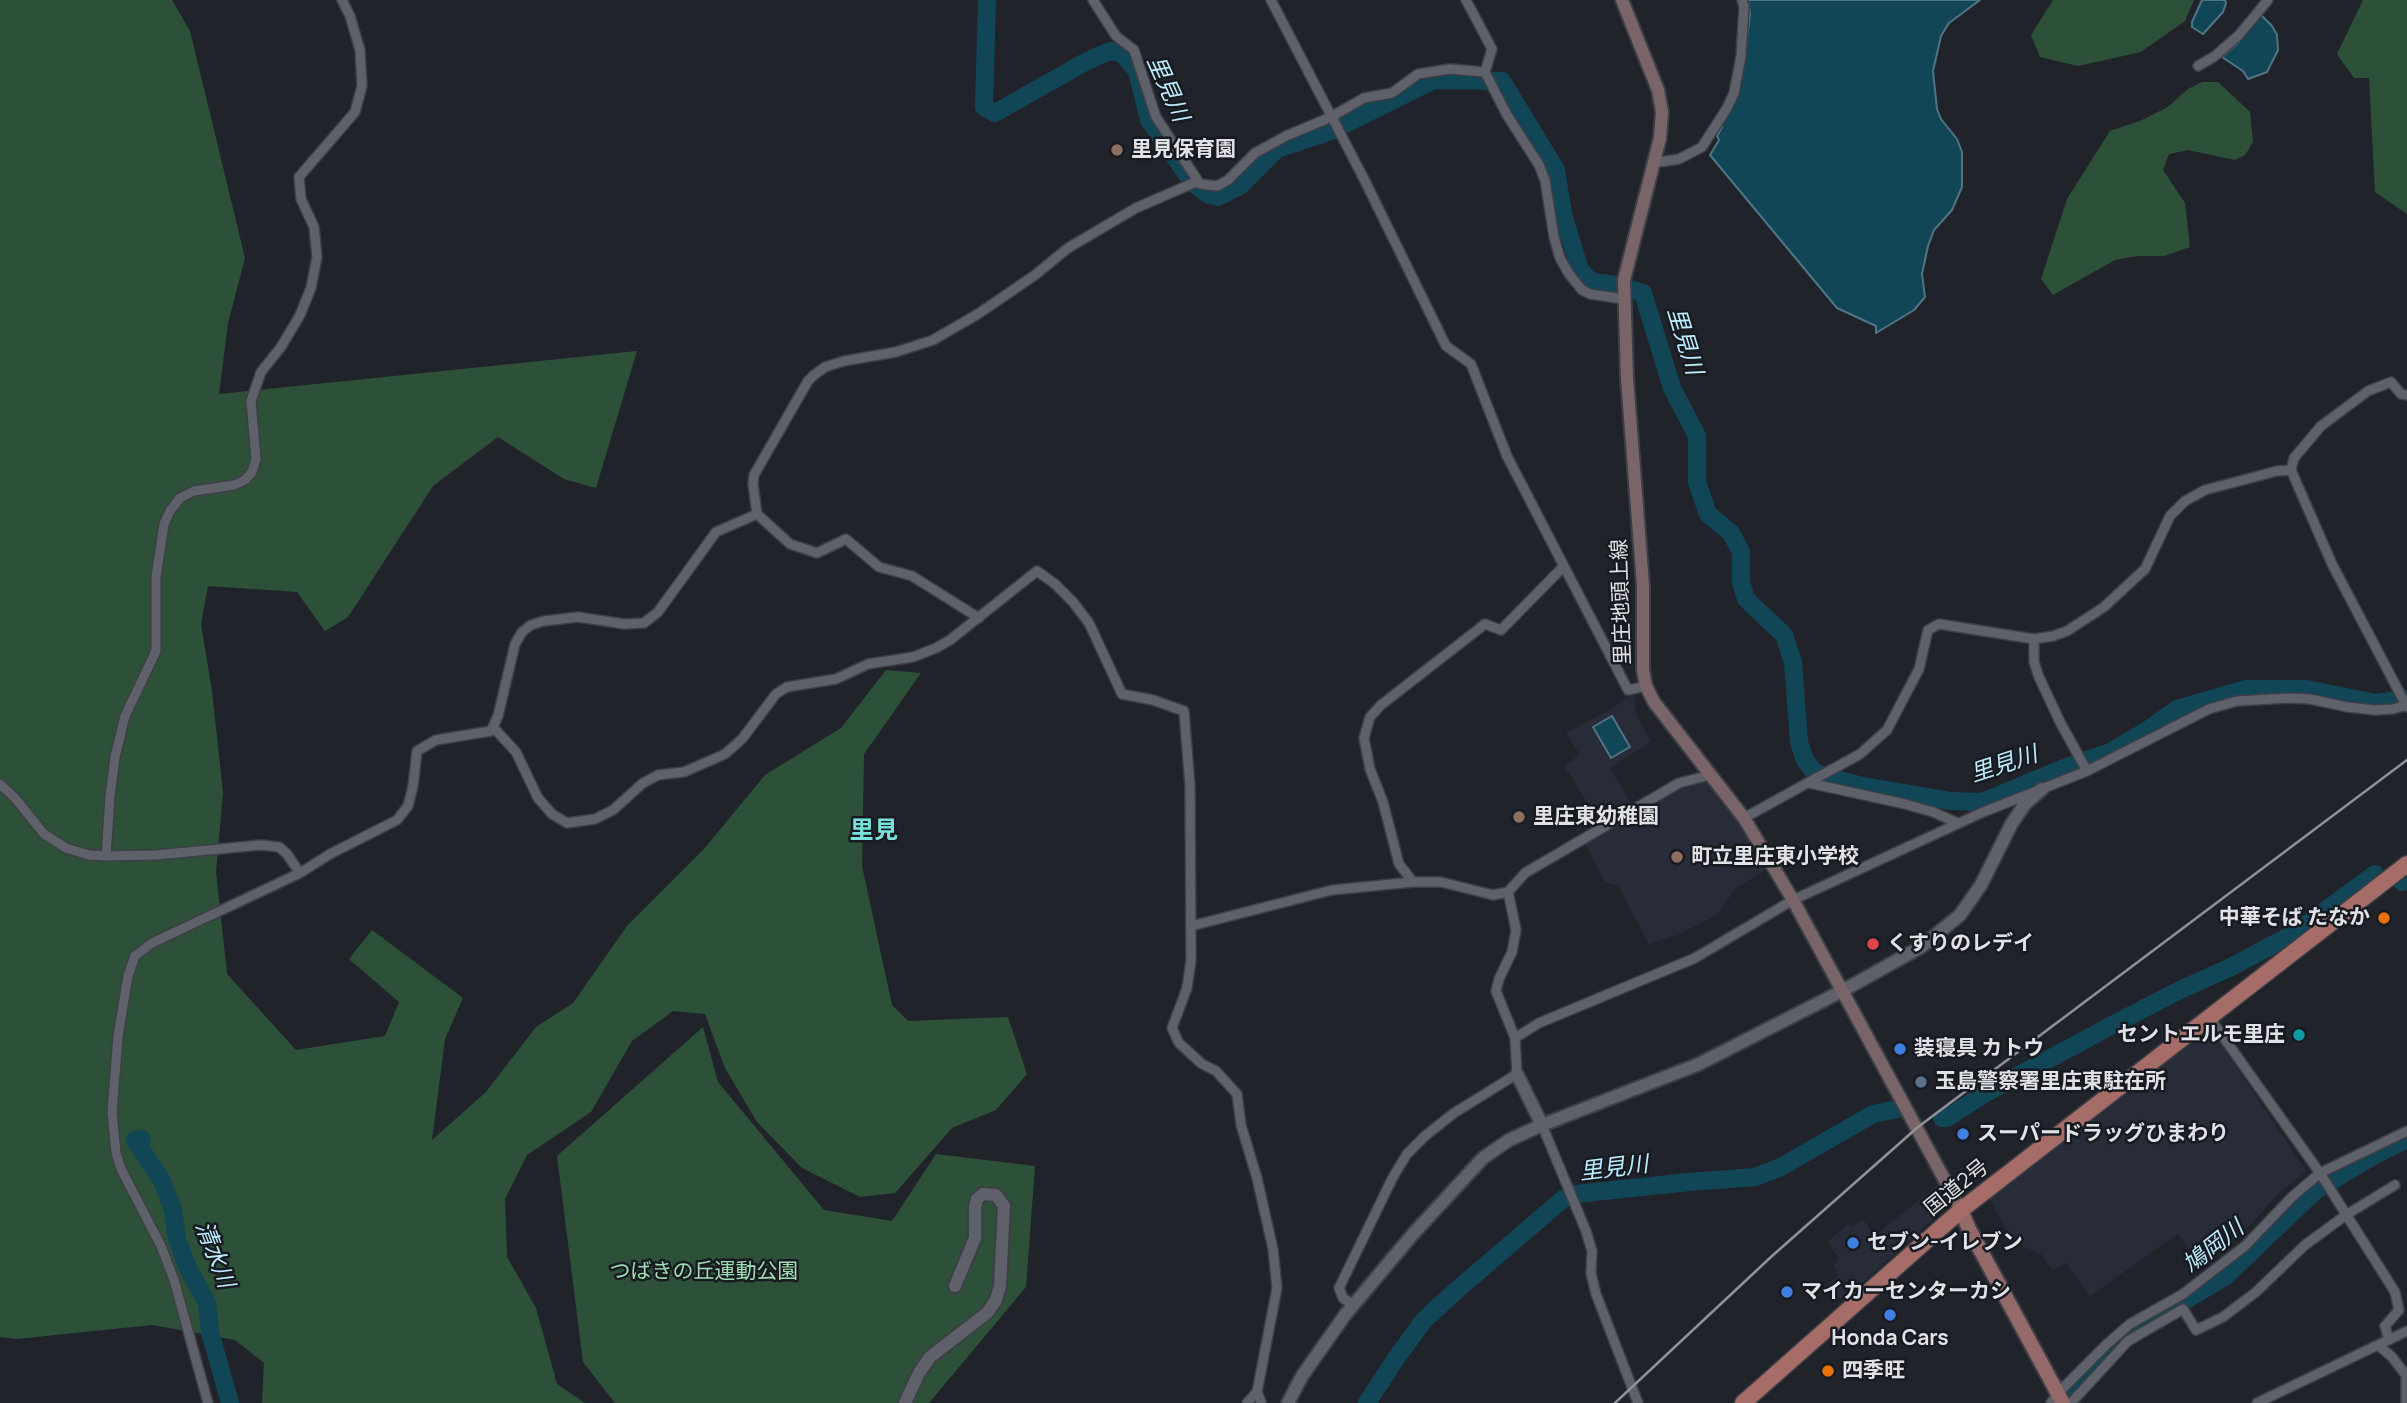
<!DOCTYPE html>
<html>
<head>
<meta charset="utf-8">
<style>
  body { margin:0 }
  canvas { display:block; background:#21232b }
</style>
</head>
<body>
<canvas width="2407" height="1403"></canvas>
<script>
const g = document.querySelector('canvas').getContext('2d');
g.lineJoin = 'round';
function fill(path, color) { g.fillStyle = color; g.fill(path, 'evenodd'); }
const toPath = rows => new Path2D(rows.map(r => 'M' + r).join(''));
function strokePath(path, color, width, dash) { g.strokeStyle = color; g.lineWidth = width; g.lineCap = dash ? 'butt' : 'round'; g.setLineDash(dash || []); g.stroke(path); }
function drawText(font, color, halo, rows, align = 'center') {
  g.font = font + ' Manrope,"Noto Sans JP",sans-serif'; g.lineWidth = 5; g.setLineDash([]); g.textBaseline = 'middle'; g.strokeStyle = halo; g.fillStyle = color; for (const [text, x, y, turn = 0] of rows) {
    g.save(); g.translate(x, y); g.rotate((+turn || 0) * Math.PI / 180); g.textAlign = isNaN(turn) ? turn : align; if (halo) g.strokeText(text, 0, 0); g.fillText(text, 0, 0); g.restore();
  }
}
fill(toPath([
  [1628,695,1633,695,1637,716,1651,742,1610,768,1633,806,1602,825,1564,766,1580,755,1566,733,1615,707],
  [1707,779,1734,812,1768,868,1735,889,1718,914,1680,934,1649,944,1618,886,1605,882,1584,842,1690,781],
  [2209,1026,2306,1171,2279,1193,2251,1224,2202,1265,2178,1234,2090,1296,2066,1263,2052,1270,2041,1254,2025,1247,2005,1228,1988,1196],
  [1940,1183,1947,1197,1944,1208,1938,1215,1843,1300,1824,1288,1838,1276,1834,1264,1839,1258,1827,1242,1848,1224,1851,1226,1863,1220,1876,1235]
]), '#282b38');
fill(toPath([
  [703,1027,718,1082,824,1210,892,1221,936,1154,1035,1166,1026,1287,929,1403,615,1403,583,1362,557,1156]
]), '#2d5038');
fill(toPath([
  [0,0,172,0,190,31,245,258,228,323,219,394,637,351,596,488,564,479,498,437,433,486,348,617,325,631,297,592,208,586,201,624,212,691,223,793,216,872,227,974,296,1050,385,1036,399,1002,349,959,372,930,463,998,445,1039,432,1140,486,1092,536,1027,573,1003,627,926,704,849,765,775,841,728,886,670,921,673,864,754,862,866,892,1005,908,1021,1008,1017,1027,1074,996,1110,952,1128,895,1193,860,1197,802,1168,757,1122,725,1068,705,1014,673,1011,632,1041,591,1112,527,1155,505,1199,507,1257,536,1308,557,1384,585,1403,262,1403,264,1363,235,1340,152,1325,17,1339,0,1337],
  [2053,0,2194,0,2185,21,2141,52,2078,66,2040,57,2031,35],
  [2363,0,2407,0,2407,214,2375,192,2369,78,2354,78,2337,54],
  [2202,82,2218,82,2250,112,2253,142,2245,155,2235,160,2188,150,2169,154,2163,170,2185,203,2190,247,2164,256,2137,256,2115,260,2053,295,2041,279,2067,199,2110,131,2140,121,2168,107,2188,89]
]), '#2c5138');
const water = toPath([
  [1748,0,1980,0,1949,23,1941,36,1933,71,1937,109,1941,119,1957,139,1962,152,1962,187,1952,210,1934,230,1928,246,1922,274,1925,297,1914,310,1876,333,1876,326,1837,308,1710,155,1719,140,1717,136,1722,127,1719,124,1746,47,1750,14,1748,0],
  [2202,0,2225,0,2226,3,2223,12,2203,34,2192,27,2192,22,2202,0],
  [2260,14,2272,26,2277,35,2278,50,2267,72,2248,79,2243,71,2222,57,2238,43,2260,14],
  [1612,716,1630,747,1611,758,1593,727,1612,716]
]);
fill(water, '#114656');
strokePath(water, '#4f7582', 2);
strokePath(toPath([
  [987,0,984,107,995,113,1087,61,1110,51,1122,53,1137,71,1149,120,1193,183,1209,195,1218,197,1240,186,1277,149,1331,131,1434,80,1502,81,1556,170,1563,214,1580,270,1592,282,1618,285,1643,293,1672,388,1697,436,1697,482,1708,514,1731,533,1741,552,1741,582,1746,599,1784,635,1793,662,1799,742,1805,760,1815,773,1858,785,1951,801,1982,802,2064,768,2110,752,2146,731,2177,709,2246,689,2307,689,2376,703,2407,699],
  [2402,882,2407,878],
  [1942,1118,1947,1118,1984,1094,2118,1022,2180,990,2231,967,2295,933,2375,874],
  [142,1139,135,1140,162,1181,173,1210,177,1239,188,1268,207,1303,210,1332,230,1403],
  [1367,1403,1395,1360,1424,1320,1458,1289,1563,1199,1576,1194,1689,1182,1755,1177,1781,1167,1873,1114,1897,1109],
  [2058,1403,2127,1335,2226,1276,2315,1191,2371,1157,2407,1139]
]), '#114656', 18);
const minor = toPath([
  [1093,0,1116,36,1134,50,1156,117,1200,184,1217,186,1228,180,1255,153,1286,136,1331,117,1364,98,1392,93,1418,74,1450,69,1485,72],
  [1271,0,1364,179,1446,346,1471,364,1507,456,1628,690,1646,686],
  [1466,0,1492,49,1485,72,1507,115,1539,165,1545,180,1554,237,1560,258,1569,274,1582,290,1590,294,1623,299],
  [2198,66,2215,56,2239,35,2268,0],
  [1653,163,1679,159,1702,147,1727,108,1734,93,1741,56,1744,7,1742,0],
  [2407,395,2401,394,2391,382,2368,391,2321,426,2294,458,2291,470,2332,564,2407,707],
  [757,514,790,544,817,553,846,539,879,567,912,576,979,618],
  [2034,639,2034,662,2039,677,2060,722,2087,771],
  [493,727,516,752,538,798,552,814,567,823,595,819,613,810,643,783,658,775,684,772,725,754,742,739,776,694,787,687,836,679,868,664,913,657,936,648,950,640,1037,571,1055,584,1073,602,1089,623,1122,694,1153,700,1184,711,1190,786,1191,960,1187,988,1172,1028,1179,1043,1202,1064,1216,1071,1237,1094,1241,1125,1257,1178,1273,1249,1277,1288,1257,1392,1261,1402],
  [1809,783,1905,804,1933,812,1958,823],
  [0,784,15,798,44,834,66,848,89,855,106,856,156,855,261,845,279,847,287,854,300,873],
  [1744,818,1860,754,1887,730,1919,669,1928,630,1939,624,2034,639,2053,636,2067,631,2104,607,2145,569,2170,516,2185,501,2205,490,2277,471,2291,470],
  [106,856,110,796,115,757,125,716,156,651,156,577,164,524,170,511,180,498,194,491,234,485,245,480,252,472,256,459,251,401,261,372,281,347,300,315,311,288,317,257,314,227,301,199,299,177,355,112,362,86,360,50,350,16,342,0],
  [1413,882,1399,864,1383,802,1370,769,1364,738,1370,717,1381,705,1485,624,1501,630,1563,567],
  [1191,926,1332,890,1413,882,1441,882,1493,895,1508,892,1525,873,1679,783,1710,775],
  [2209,1017,2320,1173,2395,1292,2399,1310,2385,1326,2389,1340],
  [1515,1038,1539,1023,1695,958,1793,900,1981,813,2087,771,2209,709,2237,701,2289,698,2310,699,2347,707,2375,710,2393,709,2407,705],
  [1542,1125,1586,1231,1592,1251,1591,1273,1596,1294,1638,1403],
  [1353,1305,1343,1298,1339,1288,1393,1177,1407,1154,1425,1136,1454,1113,1517,1074,1515,1038,1496,991,1499,979,1512,952,1516,930,1508,892],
  [2378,1345,2392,1357,2406,1375,2406,1403],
  [208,1403,174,1280,161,1246,121,1169,116,1153,112,1112,118,1036,128,976,135,956,152,943,300,873,330,854,397,820,408,806,413,786,417,751,436,740,491,731,498,716,515,644,522,632,531,625,544,621,578,617,624,624,644,623,658,612,716,532,757,514,753,484,754,475,808,381,814,375,825,367,844,361,896,352,933,340,978,314,1035,275,1068,248,1136,208,1198,181],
  [1247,1403,1257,1392],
  [2051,1403,2058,1393,2107,1344,2130,1324,2183,1294,2245,1246,2293,1196,2320,1173,2407,1131],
  [2071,1403,2128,1341,2183,1309,2196,1330,2223,1317,2256,1292,2305,1245,2346,1215,2395,1185],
  [2257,1403,2407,1331]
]);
const tertiary = toPath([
  [1517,1074,1542,1125],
  [905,1403,919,1373,930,1357,987,1313,996,1300,1000,1286,1004,1206,996,1195,983,1194,977,1199,975,1207,975,1238,955,1286],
  [1288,1403,1302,1376,1345,1315,1413,1234,1483,1158,1509,1140,1542,1125,1699,1064,1842,991,1921,947,1960,915,1981,885,2012,823,2025,804,2042,789]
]);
const secondary = toPath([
  [1622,0,1658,90,1662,112,1660,138,1624,280,1627,378,1643,585,1643,670,1646,686,1654,702,1744,818,1793,900,1961,1210]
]);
const primary = toPath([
  [1961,1210,1969,1229,2063,1403]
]);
const trunk = toPath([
  [1743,1403,1961,1210,2407,864]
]);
strokePath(minor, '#3e3f46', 12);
strokePath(tertiary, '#3e3f46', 16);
strokePath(secondary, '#3e3f46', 16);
strokePath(primary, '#3e3f46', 18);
strokePath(trunk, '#3e3f46', 19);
strokePath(minor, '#5f616a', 9);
strokePath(tertiary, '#5f616a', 12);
strokePath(secondary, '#796569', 12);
strokePath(primary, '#946969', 14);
strokePath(trunk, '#a66c68', 16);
strokePath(toPath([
  [1615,1403,1772,1256,1918,1127,2407,760]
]), '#919298', 2.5);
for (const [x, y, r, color] of [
  [1117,150,7,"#8d6e63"],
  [1519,817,7,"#8d6e63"],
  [1677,857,7,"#8d6e63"],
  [2384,918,7,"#e8710a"],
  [1873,944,7,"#e0444e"],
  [2299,1035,7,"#0f9aa8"],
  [1900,1049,7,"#3f7fe0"],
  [1921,1082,7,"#5c6f8a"],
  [1963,1134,7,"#3f7fe0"],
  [1853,1243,7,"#3f7fe0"],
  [1787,1292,7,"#3f7fe0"],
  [1890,1315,7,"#3f7fe0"],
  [1828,1371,7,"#e8710a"]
]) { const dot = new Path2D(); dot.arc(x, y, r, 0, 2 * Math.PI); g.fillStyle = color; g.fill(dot); strokePath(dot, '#181a21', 2.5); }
drawText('bold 21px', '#e1e2e7', '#181a21', [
  ["里見保育園",1131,150],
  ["里庄東幼稚園",1533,817],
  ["町立里庄東小学校",1691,857],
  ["中華そば たなか",2370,918,"right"],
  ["くすりのレデイ",1887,944],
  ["セントエルモ里庄",2285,1035,"right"],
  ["装寝具 カトウ",1914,1049],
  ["玉島警察署里庄東駐在所",1935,1082],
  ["スーパードラッグひまわり",1977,1134],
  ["セブン-イレブン",1867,1243],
  ["マイカーセンターカシ",1801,1292],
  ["Honda Cars",1890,1339,"center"],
  ["四季旺",1842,1371]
], 'left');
drawText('21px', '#e1e2e7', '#181a21', [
  ["里庄地頭上線",1622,602,-92],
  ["国道2号",1957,1188,-39]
]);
drawText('21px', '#9fdeb1', '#181a21', [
  ["つばきの丘運動公園",704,1272]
]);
drawText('italic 23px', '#bcebfd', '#181a21', [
  ["里見川",1167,89,66],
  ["里見川",1684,341,73],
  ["里見川",2004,765,-18],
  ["里見川",1614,1169,-7],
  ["鳩岡川",2214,1247,-38],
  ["清水川",214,1255,69]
]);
drawText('bold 24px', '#77e2dd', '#181a21', [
  ["里見",874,831]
]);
</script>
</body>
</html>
